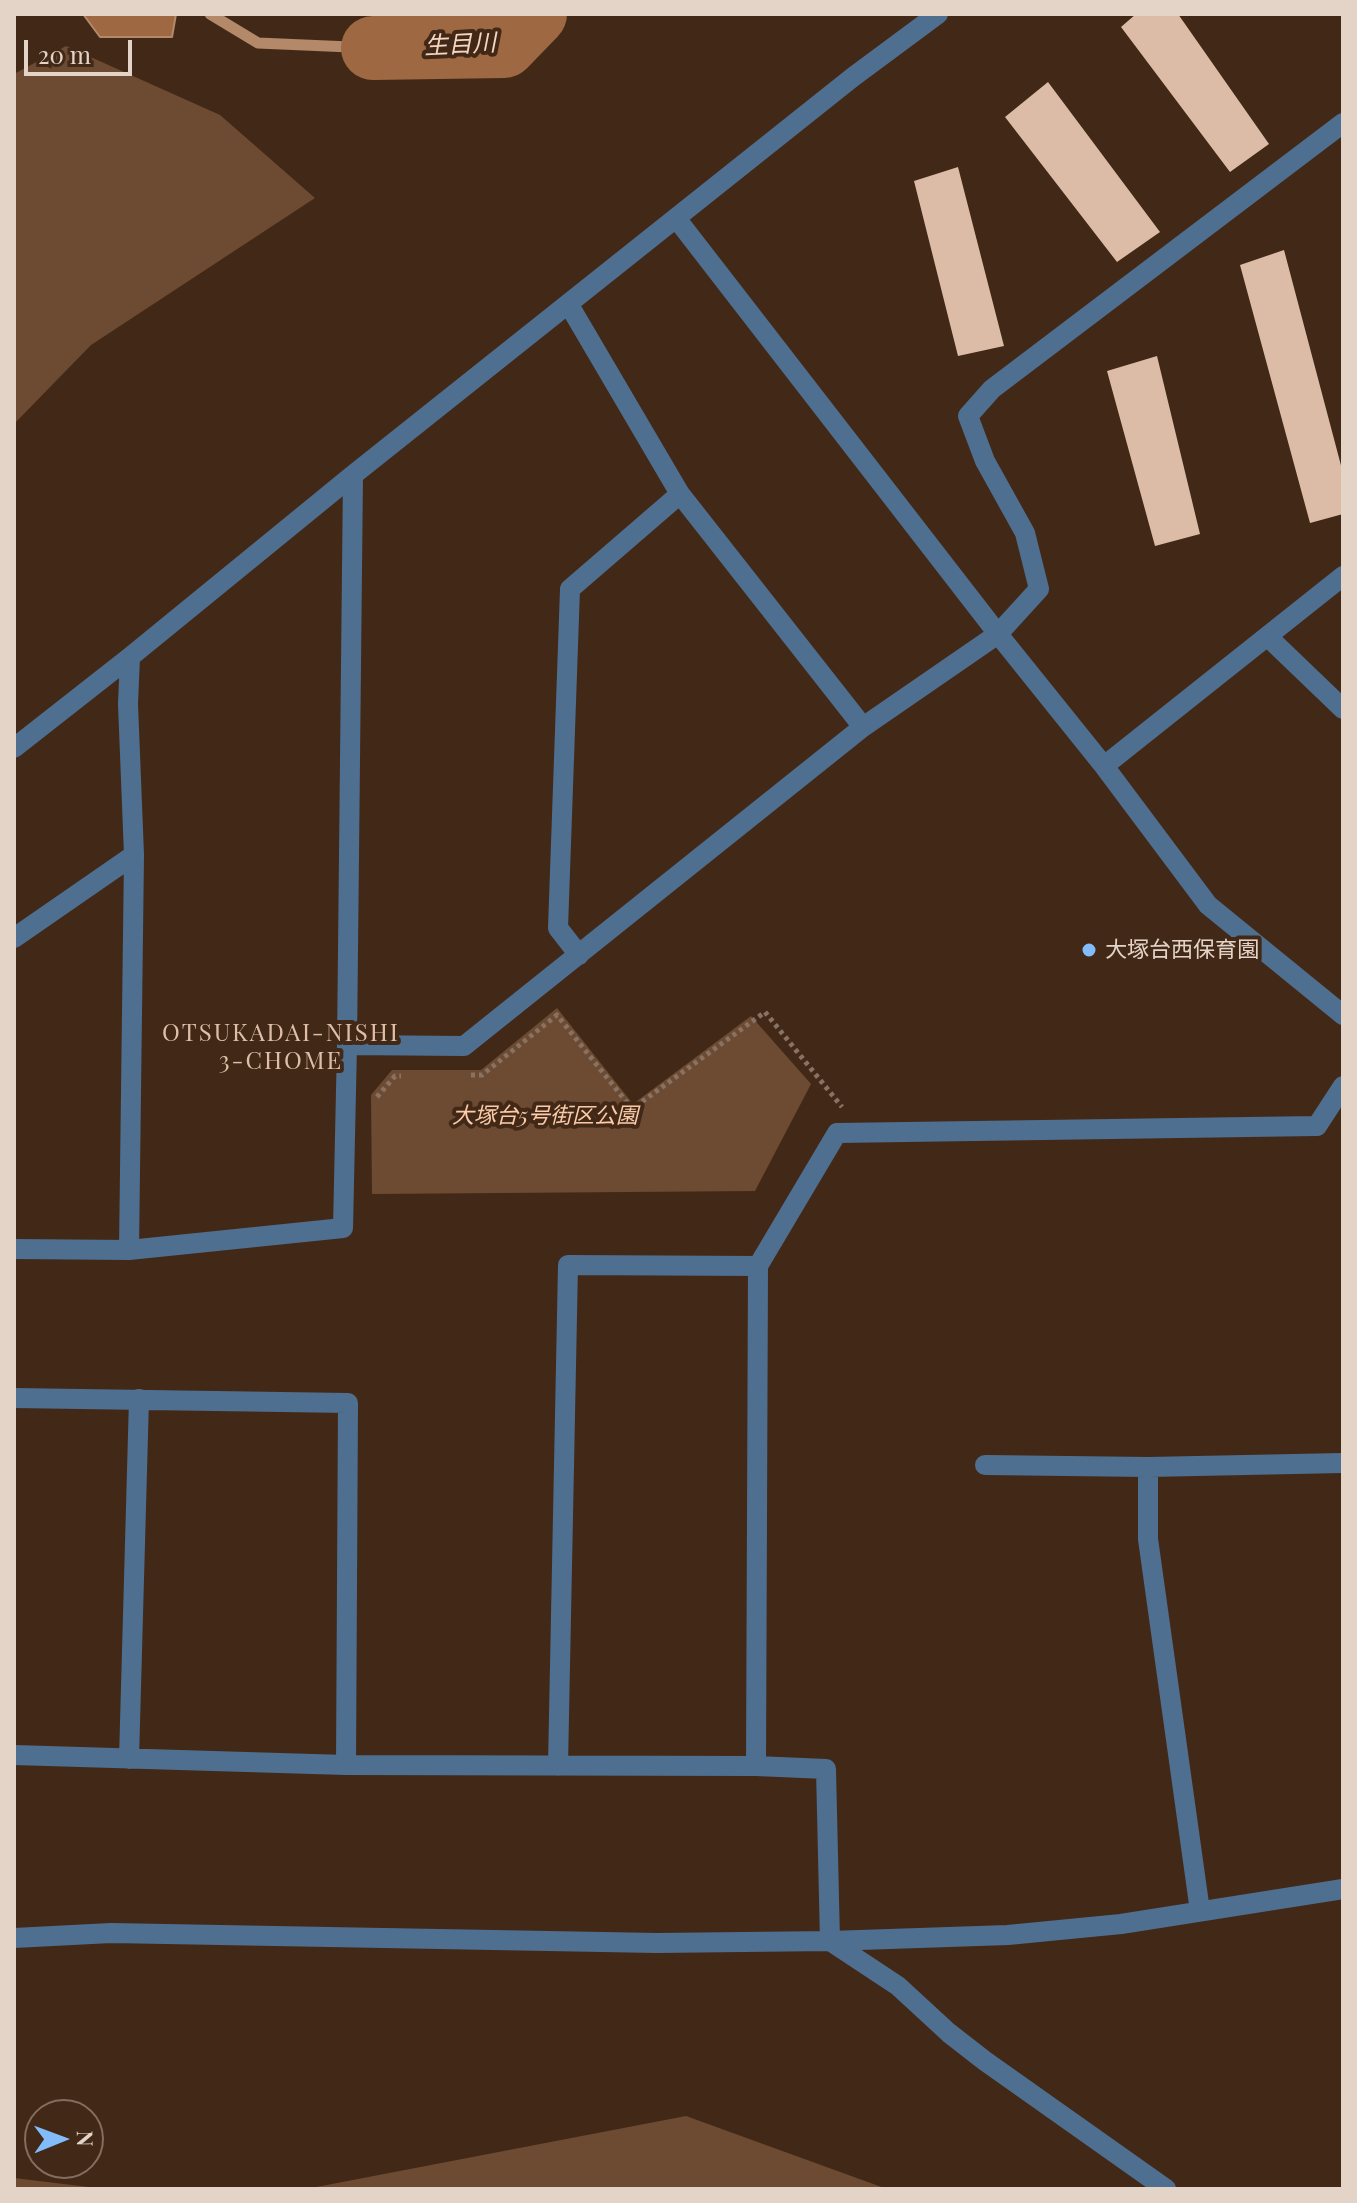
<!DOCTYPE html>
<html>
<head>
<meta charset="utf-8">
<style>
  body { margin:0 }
  #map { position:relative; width:1357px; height:2203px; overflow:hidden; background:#422917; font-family:"Playfair Display",serif }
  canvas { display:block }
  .frame { position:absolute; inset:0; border:16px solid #e4d4c8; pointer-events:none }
  .north { position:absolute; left:24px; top:2099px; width:80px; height:80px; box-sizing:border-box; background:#422917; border:2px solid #836d5e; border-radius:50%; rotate:89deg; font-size:22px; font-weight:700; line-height:32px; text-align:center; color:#e4d4c8 }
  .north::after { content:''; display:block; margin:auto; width:28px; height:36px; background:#83bcfb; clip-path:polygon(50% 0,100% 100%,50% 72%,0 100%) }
  .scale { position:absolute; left:24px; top:40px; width:108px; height:36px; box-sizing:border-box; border:4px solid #e4d4c8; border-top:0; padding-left:10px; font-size:24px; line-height:28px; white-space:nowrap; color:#e4d4c8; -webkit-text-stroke:6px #422917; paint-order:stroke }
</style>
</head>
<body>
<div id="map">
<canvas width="1357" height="2203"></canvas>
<div class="frame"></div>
<div class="north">N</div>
<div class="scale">20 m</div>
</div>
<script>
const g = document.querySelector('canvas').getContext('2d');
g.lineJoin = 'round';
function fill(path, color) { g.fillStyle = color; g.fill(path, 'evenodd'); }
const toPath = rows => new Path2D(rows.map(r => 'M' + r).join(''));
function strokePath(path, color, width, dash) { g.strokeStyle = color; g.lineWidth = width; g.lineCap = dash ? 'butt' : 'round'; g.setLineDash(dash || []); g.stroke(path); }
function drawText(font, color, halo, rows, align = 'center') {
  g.font = font + ' "Playfair Display","Noto Sans JP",serif'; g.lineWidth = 8; g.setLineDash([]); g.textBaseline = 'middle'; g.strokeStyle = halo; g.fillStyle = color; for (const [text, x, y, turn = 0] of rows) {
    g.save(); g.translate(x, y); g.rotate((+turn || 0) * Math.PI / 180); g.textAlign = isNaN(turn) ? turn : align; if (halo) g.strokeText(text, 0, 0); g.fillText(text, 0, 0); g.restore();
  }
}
fill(toPath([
  [66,46,220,115,315,198,91,345,14,424,14,74],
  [557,1008,633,1104,751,1016,811,1084,755,1191,372,1194,371,1095,392,1070,481,1070],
  [686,2116,887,2189,306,2189],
  [14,2178,105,2189,14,2189]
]), '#6d4b32');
const water = toPath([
  [83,14,176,14,172,37,100,37,83,14]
]);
fill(water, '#9e6942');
strokePath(water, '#b3896a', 2);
strokePath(toPath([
  [210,14,258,43,373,48]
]), '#b3896a', 11);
strokePath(toPath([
  [373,48,504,46,535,14]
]), '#9e6942', 64);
fill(toPath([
  [1136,14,1178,14,1269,144,1230,172,1121,27],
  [1048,82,1160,232,1117,262,1005,117],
  [958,167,1004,346,958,356,914,181],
  [1284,250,1343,473,1343,514,1310,523,1240,265],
  [1157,356,1200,534,1155,546,1107,371]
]), '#dcbca6');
strokePath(toPath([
  [471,1075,482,1075,557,1015,632,1109,765,1012,842,1107],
  [377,1097,395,1076,401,1076]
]), '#877263', 5, [4, 4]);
strokePath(toPath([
  [676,218,998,634,1104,766,1208,905,1343,1015],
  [569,305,680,494,863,727],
  [1268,637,1343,709],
  [14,748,130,657,353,475,853,77,938,14],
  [1104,766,1343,576],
  [14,938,134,855],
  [579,955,558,928,570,589,680,494],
  [347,1045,464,1046,863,727,998,634,1039,589,1025,533,985,461,968,416,992,389,1343,123],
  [14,1249,129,1250,343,1228,347,1045,353,475],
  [129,1250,134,855,128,704,130,657],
  [14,1398,348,1403,346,1765],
  [985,1465,1148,1467,1343,1463],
  [1148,1467,1148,1539,1200,1911],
  [14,1755,346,1765,756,1766,826,1769,830,1941,898,1986,949,2033,985,2061,1166,2189],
  [129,1759,139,1399],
  [558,1766,568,1265,758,1266],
  [756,1766,758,1266,837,1133,1317,1126,1343,1086],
  [14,1938,111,1933,657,1943,830,1941,1008,1935,1121,1924,1343,1889]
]), '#4f6f91', 20);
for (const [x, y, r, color] of [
  [1089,950,8,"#83bcfb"]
]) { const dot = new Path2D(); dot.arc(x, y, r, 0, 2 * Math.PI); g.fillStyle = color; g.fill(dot); strokePath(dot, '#422917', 3); }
drawText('22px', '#e4d4c8', '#422917', [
  ["大塚台西保育園",1105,950]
], 'left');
drawText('italic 22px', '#fbcba9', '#422917', [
  ["大塚台5号街区公園",545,1116]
]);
drawText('italic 24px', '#f7d6c0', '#422917', [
  ["生目川",460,45,-3]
]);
g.letterSpacing = '2px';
drawText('24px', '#debea8', '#422917', [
  ["OTSUKADAI-NISHI",281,1034],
  ["3-CHOME",281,1062]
]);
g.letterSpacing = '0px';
</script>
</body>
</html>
